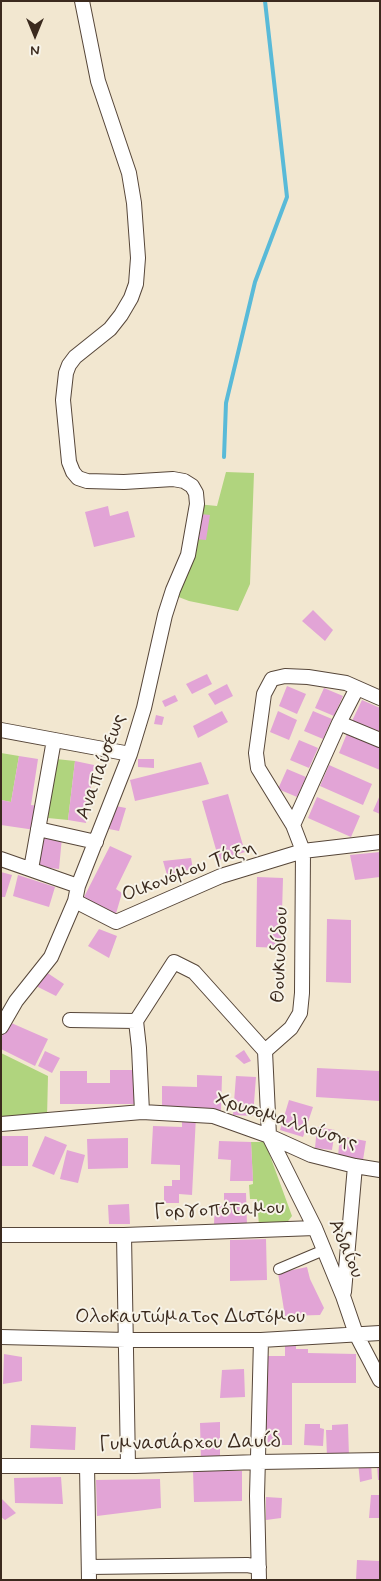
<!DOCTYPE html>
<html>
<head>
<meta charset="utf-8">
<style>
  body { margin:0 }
  #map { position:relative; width:381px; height:1581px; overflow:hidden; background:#f2e7d0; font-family:Mynerve,sans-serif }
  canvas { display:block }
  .frame { position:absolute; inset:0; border:2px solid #3b2a1e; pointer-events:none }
  .north { position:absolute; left:10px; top:10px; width:50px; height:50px; -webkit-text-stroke:4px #f7f3e8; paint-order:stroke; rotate:180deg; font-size:14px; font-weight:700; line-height:20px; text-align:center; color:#3b2a1e }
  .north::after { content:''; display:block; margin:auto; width:18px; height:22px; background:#3b2a1e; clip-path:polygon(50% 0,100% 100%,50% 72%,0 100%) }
</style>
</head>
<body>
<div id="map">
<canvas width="381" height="1581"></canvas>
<div class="frame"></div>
<div class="north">N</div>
</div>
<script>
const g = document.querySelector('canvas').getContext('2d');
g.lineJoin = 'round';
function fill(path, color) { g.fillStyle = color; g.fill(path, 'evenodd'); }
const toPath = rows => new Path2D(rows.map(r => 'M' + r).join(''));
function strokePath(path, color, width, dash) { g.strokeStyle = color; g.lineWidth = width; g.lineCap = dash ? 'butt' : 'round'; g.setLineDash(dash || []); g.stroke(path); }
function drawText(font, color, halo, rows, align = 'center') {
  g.font = font + ' Mynerve,sans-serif'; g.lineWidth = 4; g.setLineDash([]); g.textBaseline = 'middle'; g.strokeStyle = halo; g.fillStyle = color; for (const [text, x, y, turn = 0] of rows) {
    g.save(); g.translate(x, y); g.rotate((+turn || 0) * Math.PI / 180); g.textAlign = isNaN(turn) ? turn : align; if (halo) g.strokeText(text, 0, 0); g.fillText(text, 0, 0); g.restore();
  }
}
fill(toPath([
  [226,472,254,473,250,584,238,611,189,601,176,596,197,504,217,506],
  [1,753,19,756,11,802,1,800],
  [56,759,75,761,68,820,48,818],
  [1,1053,48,1076,47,1118,1,1120],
  [251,1142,265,1142,292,1216,285,1225,259,1226,257,1199,250,1199,249,1185,253,1184]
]), '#b0d47e');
strokePath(toPath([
  [224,457,226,403,255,282,287,197,265,1]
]), '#59bad8', 4);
fill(toPath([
  [108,506,110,516,128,511,135,537,94,547,85,512],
  [200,514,210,515,206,540,195,539],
  [313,610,333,630,325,641,302,621],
  [207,674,212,684,192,694,186,684],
  [227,684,233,696,215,705,208,694],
  [287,686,306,694,297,714,279,706],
  [324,688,343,696,334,716,315,708],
  [175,695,178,701,165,707,162,701],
  [362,700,380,708,380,733,352,721],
  [222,711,228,722,198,738,193,726],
  [278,711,297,720,289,740,270,732],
  [313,711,332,719,323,739,304,731],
  [156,715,164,717,162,725,154,724],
  [348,731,380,745,380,770,339,753],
  [299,740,318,748,309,768,290,760],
  [19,756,38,759,31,805,39,806,35,830,1,825,1,800,11,802],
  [138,759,154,759,154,768,138,767],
  [75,761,94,765,86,823,68,820],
  [201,762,209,784,135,801,130,780],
  [329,765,372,784,363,805,320,786],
  [287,769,306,777,297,797,278,789],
  [228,794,245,852,219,860,202,801],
  [380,795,380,814,373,811],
  [317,797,360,816,351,837,308,818],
  [116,806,126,808,119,831,109,829],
  [42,835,62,837,59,869,39,867],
  [110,846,132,856,116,889,122,893,115,917,82,901],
  [380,852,380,877,355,880,350,855],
  [191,858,193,869,167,875,163,861],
  [1,872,12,875,5,897,1,897],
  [18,875,55,887,49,907,13,896],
  [257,877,283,878,281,948,256,947],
  [327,919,351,920,351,983,326,982],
  [99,929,117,936,109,958,88,946],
  [46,972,64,984,56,996,36,986],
  [9,1022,48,1039,35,1066,1,1049,1,1038],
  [244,1050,251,1061,244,1064,235,1056],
  [45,1051,60,1058,52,1073,38,1066],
  [317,1068,380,1071,380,1101,316,1097],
  [110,1070,135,1070,135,1104,60,1104,60,1071,87,1071,87,1083,110,1083],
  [197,1075,222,1076,221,1111,162,1109,162,1086,197,1087],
  [236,1076,256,1077,253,1116,233,1115],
  [289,1100,313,1107,303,1137,280,1130],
  [182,1115,196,1116,192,1195,179,1194,179,1203,164,1203,164,1186,172,1186,172,1180,180,1180,180,1165,151,1164,153,1126,182,1127],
  [317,1127,335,1130,332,1150,315,1148],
  [1,1136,28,1136,28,1166,1,1166],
  [45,1136,67,1145,54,1175,32,1166],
  [340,1136,366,1141,363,1160,338,1156],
  [128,1138,128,1168,88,1169,87,1139],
  [219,1141,251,1142,253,1181,230,1181,231,1160,218,1159],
  [67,1150,85,1155,78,1183,60,1179],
  [224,1193,246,1193,247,1225,214,1224,215,1204,224,1205],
  [129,1204,130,1224,109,1224,108,1205],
  [266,1239,267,1280,230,1281,230,1240],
  [307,1267,310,1279,324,1308,320,1315,285,1316,278,1273],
  [285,1344,296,1344,296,1349,308,1349,308,1353,356,1354,356,1383,292,1383,292,1445,266,1445,266,1356,285,1356],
  [4,1354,22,1357,22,1381,3,1384],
  [244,1369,245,1397,220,1398,222,1370],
  [220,1422,220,1460,201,1461,200,1423],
  [305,1424,320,1424,320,1428,324,1429,323,1446,304,1445],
  [348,1424,349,1457,327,1457,326,1430,332,1430,332,1425],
  [31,1425,76,1427,75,1450,30,1448],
  [358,1462,371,1463,372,1479,360,1482],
  [377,1463,380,1463,380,1480,378,1480],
  [193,1471,242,1471,242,1501,194,1502],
  [61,1477,63,1504,15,1503,14,1478],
  [160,1479,161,1508,97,1516,96,1480],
  [371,1495,380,1495,380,1518,369,1518],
  [266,1497,282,1498,281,1518,266,1520],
  [1,1498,16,1513,5,1520,1,1517],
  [357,1560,380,1561,380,1580,356,1580]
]), '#e2a4d6');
const pedestrian = toPath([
  [279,1269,324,1250]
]);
const minor = toPath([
  [380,698,346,683,308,677,285,676,272,679,264,694,256,753,258,768,293,825,339,723,380,740],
  [339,723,357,688],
  [1,730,130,754],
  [293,825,303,851,302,993,300,1013,291,1028,265,1051,269,1136,315,1228,343,1296,356,1334,380,1380],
  [38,829,96,842],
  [1,859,78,886],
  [31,869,54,740],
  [75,901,116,922,221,876,303,851,380,842],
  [70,1020,136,1021],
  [136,1021,174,962,194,972,265,1051],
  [136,1021,139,1048,142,1112],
  [1,1027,16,1001,51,957,75,901,78,886,130,754,144,708,165,615,173,590,188,555,197,504,196,493,192,486,184,481,173,479,124,482,87,481,78,478,73,472,69,462,63,400,66,373,69,365,75,357,110,329,121,315,131,298,136,284,138,258,134,203,129,173,98,81,82,1],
  [1,1124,142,1112,213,1116,269,1136,311,1155,355,1166,380,1170],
  [1,1235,124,1235,315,1228],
  [124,1235,128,1466],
  [344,1292,355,1166],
  [1,1337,126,1340,261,1340,380,1333],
  [1,1466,135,1466,259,1462,380,1460],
  [87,1466,89,1580],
  [89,1567,247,1565,259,1567],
  [259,1580,257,1496,261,1340]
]);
strokePath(pedestrian, '#564639', 12);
strokePath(minor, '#564639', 16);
strokePath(pedestrian, '#fff', 10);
strokePath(minor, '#fff', 14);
drawText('20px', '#3b2a1e', '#f7f3e8', [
  ["Αναπαύσεως",102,767,-70],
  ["Οικονόμου Τάξη",189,872,-21],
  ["Θουκυδίδου",281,955,-88],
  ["Χρυσομαλλούσης",286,1122,18],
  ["Γοργοπόταμου",219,1211,-2],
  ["Αδαίου",345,1249,67],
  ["Ολοκαυτώματος Διστόμου",190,1318],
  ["Γυμνασιάρχου Δαυίδ",190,1444,-1]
]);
</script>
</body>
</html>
